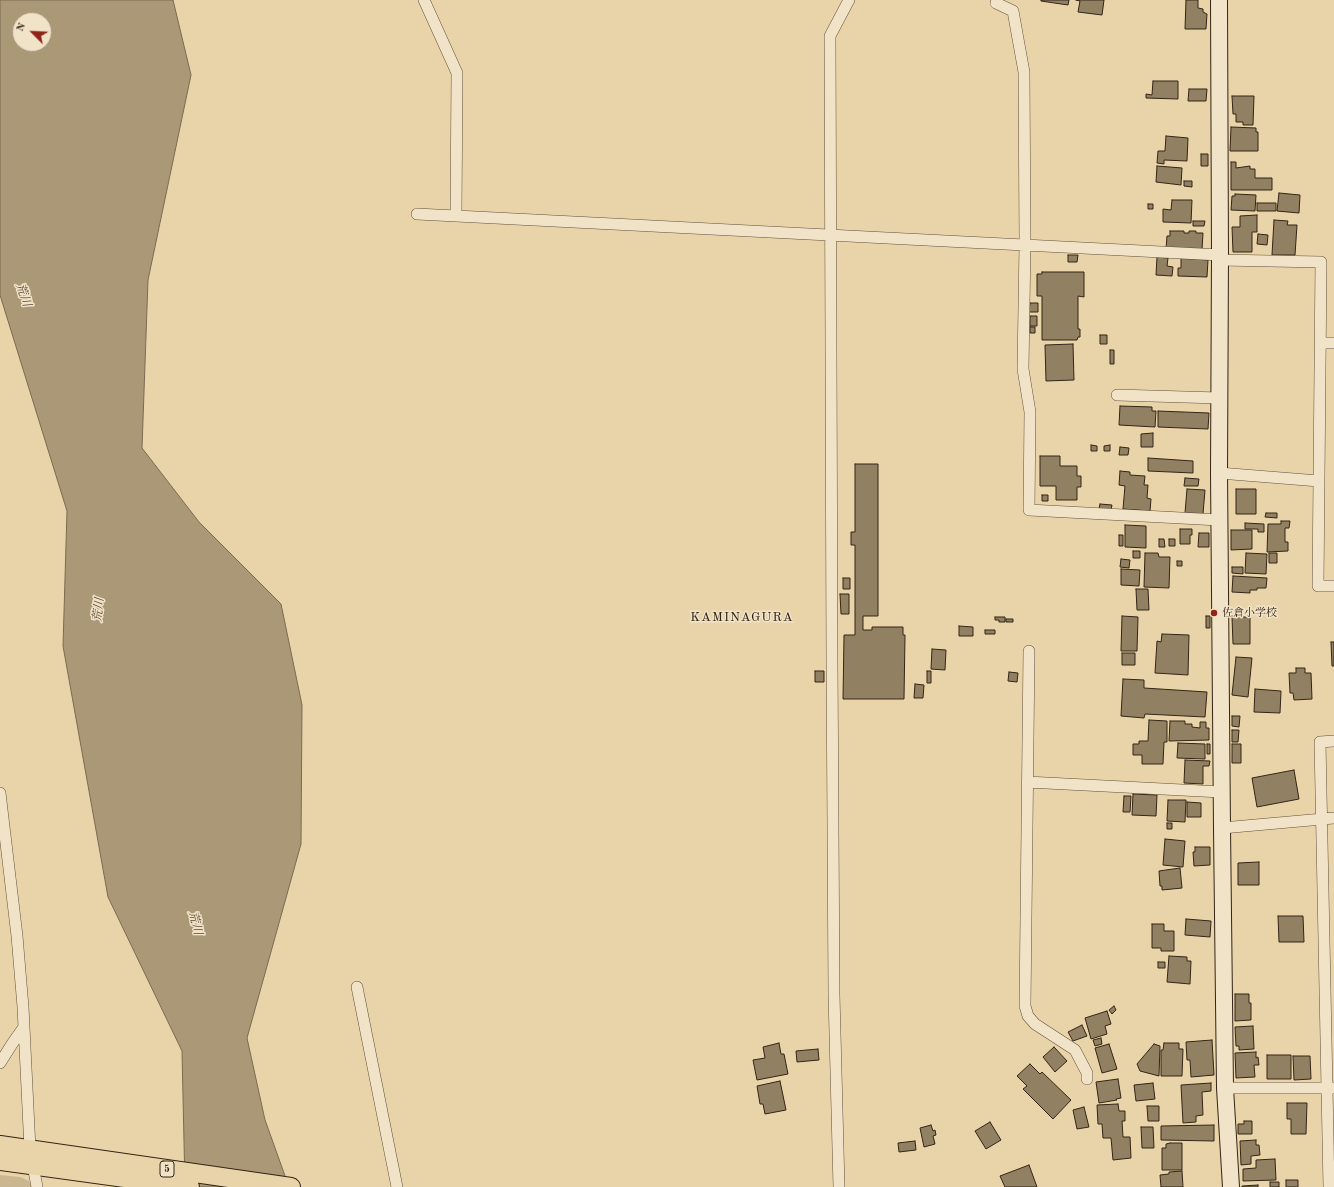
<!DOCTYPE html>
<html>
<head>
<meta charset="utf-8">
<style>
  body { margin:0 }
  #map { position:relative; width:1334px; height:1187px; overflow:hidden; background:#e9d4a9; font-family:"Old Standard TT",serif }
  canvas { display:block }
  .north { position:absolute; left:12px; top:12px; width:40px; height:40px; box-sizing:border-box; background:#f1e3c7; border:1px solid #a59780; border-radius:50%; rotate:294deg; font-size:11px; font-weight:700; line-height:16px; text-align:center; color:#342416 }
  .north::after { content:''; display:block; margin:auto; width:14px; height:18px; background:#8f2418; clip-path:polygon(50% 0,100% 100%,50% 72%,0 100%) }
</style>
</head>
<body>
<div id="map">
<canvas width="1334" height="1187"></canvas>
<div class="north">N</div>
</div>
<script>
const g = document.querySelector('canvas').getContext('2d');
g.lineJoin = 'round';
function fill(path, color) { g.fillStyle = color; g.fill(path, 'evenodd'); }
const toPath = rows => new Path2D(rows.map(r => 'M' + r).join(''));
function strokePath(path, color, width, dash) { g.strokeStyle = color; g.lineWidth = width; g.lineCap = dash ? 'butt' : 'round'; g.setLineDash(dash || []); g.stroke(path); }
function drawText(font, color, halo, rows, align = 'center') {
  g.font = font + ' "Old Standard TT","Noto Serif JP",serif'; g.lineWidth = 3; g.setLineDash([]); g.textBaseline = 'middle'; g.strokeStyle = halo; g.fillStyle = color; for (const [text, x, y, turn = 0] of rows) {
    g.save(); g.translate(x, y); g.rotate((+turn || 0) * Math.PI / 180); g.textAlign = isNaN(turn) ? turn : align; if (halo) g.strokeText(text, 0, 0); g.fillText(text, 0, 0); g.restore();
  }
}
fill(toPath([
  [0,1175,20,1177,29,1181,33,1187,0,1187]
]), '#cab690');
const water = toPath([
  [0,0,173,0,191,75,148,280,142,448,199,522,281,604,302,705,301,844,247,1038,265,1120,289,1187,185,1187,182,1051,108,897,63,646,67,511,0,295,0,0],
  [20,20,44,20,44,44,20,44,20,20]
]);
fill(water, '#ab9877');
strokePath(water, '#7b6a50', 1);
const building = toPath([
  [1041,0,1069,0,1068,5,1041,1,1041,0],
  [1076,0,1104,0,1102,15,1078,12,1080,1,1076,0],
  [1186,0,1198,0,1198,8,1203,9,1203,12,1207,14,1206,29,1185,29,1186,0],
  [1153,81,1178,81,1178,99,1146,98,1146,94,1152,95,1153,81],
  [1189,89,1207,89,1206,101,1188,101,1189,89],
  [1232,96,1254,96,1253,125,1243,125,1243,122,1236,122,1236,114,1233,114,1232,96],
  [1231,127,1256,128,1256,132,1258,132,1258,151,1230,151,1231,127],
  [1166,136,1188,138,1187,161,1164,160,1164,164,1157,163,1158,151,1165,151,1166,136],
  [1201,154,1208,154,1208,166,1201,166,1201,154],
  [1231,162,1236,162,1236,168,1250,166,1250,169,1255,169,1255,178,1272,178,1272,190,1231,190,1231,162],
  [1157,166,1182,168,1181,185,1156,182,1157,166],
  [1184,181,1192,181,1192,187,1184,186,1184,181],
  [1279,193,1300,195,1299,213,1277,211,1279,193],
  [1235,194,1256,195,1255,211,1231,210,1232,196,1235,196,1235,194],
  [1172,200,1192,200,1191,223,1163,222,1163,209,1171,210,1172,200],
  [1257,203,1276,203,1276,211,1257,211,1257,203],
  [1148,204,1153,204,1153,209,1148,209,1148,204],
  [1257,215,1257,232,1252,232,1252,252,1233,252,1232,227,1240,227,1240,216,1257,215],
  [1274,220,1288,221,1287,225,1297,225,1295,255,1272,255,1274,220],
  [1193,221,1205,221,1204,226,1193,226,1193,221],
  [1170,231,1184,231,1184,233,1189,233,1189,231,1196,231,1196,233,1203,233,1202,250,1166,249,1167,236,1170,236,1170,231],
  [1258,234,1268,235,1267,245,1257,244,1258,234],
  [1068,255,1078,255,1077,262,1068,262,1068,255],
  [1157,257,1168,258,1167,266,1173,267,1172,276,1156,275,1157,257],
  [1181,258,1208,260,1207,277,1178,276,1178,268,1181,268,1181,258],
  [1042,272,1084,272,1084,297,1078,296,1078,329,1080,329,1080,337,1078,337,1077,340,1042,340,1042,296,1037,296,1037,274,1042,274,1042,272],
  [1030,303,1038,303,1038,312,1029,312,1030,303],
  [1030,316,1037,316,1037,326,1030,326,1030,316],
  [1030,327,1035,327,1035,333,1030,333,1030,327],
  [1100,335,1107,335,1107,344,1100,344,1100,335],
  [1073,344,1074,380,1046,381,1045,345,1073,344],
  [1110,350,1114,350,1114,364,1110,364,1110,350],
  [1120,406,1152,407,1152,411,1156,411,1155,427,1119,425,1120,406],
  [1158,411,1209,413,1208,429,1158,427,1158,411],
  [1153,433,1153,447,1141,447,1141,434,1153,433],
  [1091,445,1097,446,1097,451,1091,451,1091,445],
  [1110,445,1110,451,1104,451,1104,446,1110,445],
  [1120,447,1129,448,1128,455,1119,455,1120,447],
  [1040,456,1060,456,1060,466,1077,466,1077,476,1081,476,1081,487,1077,487,1077,500,1056,500,1056,486,1040,486,1040,456],
  [1148,458,1193,461,1193,473,1148,471,1148,458],
  [855,464,878,464,878,616,863,616,863,630,872,630,872,627,903,627,903,635,905,635,904,699,843,699,844,635,855,635,855,545,851,545,851,532,855,532,855,464],
  [1120,471,1130,472,1130,475,1145,476,1144,485,1148,485,1147,498,1151,499,1150,511,1123,509,1125,486,1119,485,1120,471],
  [1185,478,1199,479,1198,486,1184,486,1185,478],
  [1187,489,1205,490,1203,514,1185,513,1187,489],
  [1236,489,1256,489,1256,514,1236,514,1236,489],
  [1042,495,1048,495,1048,501,1042,501,1042,495],
  [1100,504,1112,505,1111,510,1099,509,1100,504],
  [1266,513,1277,513,1277,518,1265,517,1266,513],
  [1281,521,1290,521,1289,528,1285,528,1285,542,1288,542,1288,551,1267,552,1268,524,1281,524,1281,521],
  [1245,523,1264,524,1264,532,1258,532,1258,529,1245,529,1245,523],
  [1125,525,1146,526,1146,548,1125,547,1125,525],
  [1180,529,1192,529,1192,535,1190,535,1190,544,1180,544,1180,529],
  [1231,530,1252,530,1252,549,1231,550,1231,530],
  [1199,533,1209,533,1209,547,1198,547,1199,533],
  [1119,535,1123,535,1123,546,1119,546,1119,535],
  [1159,539,1164,539,1165,547,1159,547,1159,539],
  [1169,539,1175,539,1175,546,1169,546,1169,539],
  [1133,551,1140,551,1140,558,1133,558,1133,551],
  [1145,553,1158,553,1159,557,1170,557,1169,588,1144,587,1145,553],
  [1246,553,1267,554,1266,574,1245,573,1246,553],
  [1269,553,1277,553,1277,563,1269,563,1269,553],
  [1121,559,1130,560,1129,568,1120,567,1121,559],
  [1177,561,1182,561,1182,566,1177,566,1177,561],
  [1232,567,1243,567,1243,574,1232,573,1232,567],
  [1121,569,1140,570,1139,586,1121,585,1121,569],
  [1233,576,1267,578,1266,588,1257,588,1257,590,1250,590,1250,593,1232,592,1233,576],
  [843,578,850,578,850,589,843,589,843,578],
  [1136,589,1148,589,1149,610,1137,610,1136,589],
  [840,594,849,594,849,614,841,614,840,594],
  [1122,616,1138,617,1137,651,1121,651,1122,616],
  [1206,616,1210,616,1210,628,1206,628,1206,616],
  [995,617,1005,617,1005,622,999,622,999,620,995,620,995,617],
  [1232,617,1250,617,1250,644,1233,644,1232,617],
  [1006,619,1013,619,1013,622,1006,622,1006,619],
  [959,626,973,627,973,636,959,636,959,626],
  [985,630,995,630,995,634,985,634,985,630],
  [1162,634,1189,635,1188,675,1155,673,1157,641,1161,642,1162,634],
  [1331,642,1334,642,1334,666,1332,666,1331,642],
  [932,649,946,650,945,670,931,669,932,649],
  [1122,653,1135,653,1135,665,1122,665,1122,653],
  [1236,657,1252,658,1248,697,1232,695,1236,657],
  [1296,668,1305,668,1305,673,1311,673,1312,699,1294,700,1293,693,1290,693,1289,673,1296,673,1296,668],
  [815,671,824,671,824,682,815,682,815,671],
  [927,671,931,671,931,683,927,683,927,671],
  [1009,672,1018,673,1017,682,1008,681,1009,672],
  [1123,679,1144,680,1144,688,1207,692,1205,717,1145,714,1144,718,1121,716,1123,679],
  [915,684,924,685,923,698,914,698,915,684],
  [1255,689,1281,691,1280,713,1254,712,1255,689],
  [1232,716,1240,716,1239,727,1232,726,1232,716],
  [1149,720,1167,721,1167,742,1164,742,1163,764,1142,764,1142,755,1133,755,1133,744,1139,744,1139,741,1148,741,1149,720],
  [1170,721,1185,721,1185,724,1192,724,1192,727,1200,728,1200,722,1206,722,1206,728,1209,728,1209,740,1169,741,1170,721],
  [1232,730,1239,730,1238,742,1232,742,1232,730],
  [1178,743,1205,744,1205,759,1177,758,1178,743],
  [1207,744,1210,744,1210,754,1207,754,1207,744],
  [1232,744,1241,744,1241,763,1232,763,1232,744],
  [1185,760,1210,761,1209,766,1203,766,1203,784,1184,783,1185,760],
  [1294,770,1299,799,1257,807,1252,778,1294,770],
  [1133,794,1157,795,1156,816,1132,815,1133,794],
  [1124,796,1131,796,1130,812,1123,812,1124,796],
  [1168,800,1186,800,1185,822,1167,821,1168,800],
  [1187,802,1201,803,1201,817,1187,817,1187,802],
  [1167,823,1172,823,1172,829,1167,829,1167,823],
  [1165,839,1185,841,1183,867,1163,865,1165,839],
  [1195,847,1210,847,1210,865,1194,866,1193,852,1195,852,1195,847],
  [1259,862,1259,885,1238,885,1238,863,1259,862],
  [1180,868,1182,888,1162,890,1162,886,1160,886,1159,871,1180,868],
  [1278,916,1303,916,1304,942,1279,942,1278,916],
  [1186,919,1211,921,1210,937,1185,935,1186,919],
  [1152,924,1164,924,1164,931,1174,931,1174,951,1161,951,1161,948,1152,948,1152,924],
  [1169,956,1187,957,1187,961,1191,961,1190,984,1167,982,1169,956],
  [1158,962,1165,962,1165,968,1158,968,1158,962],
  [1235,994,1249,994,1249,1003,1251,1003,1251,1020,1235,1021,1235,994],
  [1114,1006,1116,1010,1112,1014,1109,1010,1114,1006],
  [1107,1011,1111,1024,1105,1026,1107,1034,1091,1039,1085,1018,1107,1011],
  [1082,1025,1087,1036,1073,1041,1068,1032,1082,1025],
  [1253,1026,1254,1049,1239,1050,1239,1046,1236,1046,1235,1027,1253,1026],
  [1101,1038,1102,1044,1095,1046,1093,1040,1101,1038],
  [1212,1040,1214,1075,1191,1077,1190,1060,1187,1060,1186,1042,1212,1040],
  [779,1043,781,1054,784,1054,788,1074,757,1080,753,1060,765,1058,763,1047,779,1043],
  [1164,1043,1179,1043,1179,1049,1183,1049,1182,1076,1161,1076,1161,1050,1163,1050,1164,1043],
  [1109,1044,1117,1069,1102,1073,1095,1048,1109,1044],
  [1154,1044,1160,1046,1159,1076,1140,1071,1137,1064,1154,1044],
  [1054,1047,1067,1061,1055,1072,1043,1057,1054,1047],
  [818,1049,819,1060,797,1062,796,1051,818,1049],
  [1256,1052,1256,1058,1258,1057,1259,1065,1254,1065,1255,1077,1236,1078,1235,1053,1256,1052],
  [1267,1055,1291,1055,1291,1079,1267,1079,1267,1055],
  [1293,1056,1310,1056,1311,1079,1294,1080,1293,1056],
  [1030,1064,1040,1074,1042,1072,1071,1100,1053,1119,1023,1089,1027,1086,1017,1076,1030,1064],
  [1118,1079,1121,1098,1116,1099,1117,1100,1099,1103,1096,1082,1118,1079],
  [780,1081,786,1110,765,1114,763,1104,760,1104,757,1086,780,1081],
  [1153,1083,1155,1099,1136,1101,1134,1085,1153,1083],
  [1211,1083,1211,1091,1202,1092,1203,1115,1196,1116,1196,1122,1183,1123,1181,1085,1211,1083],
  [1287,1103,1307,1103,1306,1134,1291,1134,1291,1119,1287,1119,1287,1103],
  [1118,1104,1119,1111,1125,1111,1125,1121,1122,1121,1123,1137,1130,1137,1131,1158,1113,1160,1111,1138,1103,1138,1102,1124,1098,1124,1097,1105,1118,1104],
  [1147,1106,1159,1106,1159,1121,1148,1121,1147,1106],
  [1084,1107,1089,1127,1077,1129,1073,1110,1084,1107],
  [1244,1121,1252,1121,1252,1134,1238,1134,1238,1124,1244,1124,1244,1121],
  [990,1122,1001,1140,986,1149,975,1131,990,1122],
  [931,1125,933,1131,935,1130,936,1135,933,1136,935,1144,924,1147,920,1128,931,1125],
  [1214,1125,1214,1141,1161,1140,1161,1126,1214,1125],
  [1141,1127,1153,1127,1154,1148,1142,1148,1141,1127],
  [1256,1140,1256,1145,1259,1145,1260,1155,1251,1156,1251,1164,1241,1165,1240,1141,1256,1140],
  [915,1141,916,1150,899,1152,898,1143,915,1141],
  [1170,1143,1182,1143,1182,1170,1162,1170,1162,1148,1166,1148,1166,1144,1170,1143],
  [1275,1159,1276,1180,1243,1181,1243,1169,1256,1168,1256,1160,1275,1159],
  [1029,1165,1037,1187,1005,1187,1000,1176,1029,1165],
  [1182,1171,1183,1187,1161,1187,1160,1175,1169,1174,1169,1172,1182,1171],
  [1286,1180,1298,1180,1298,1187,1286,1187,1286,1180],
  [1270,1182,1279,1182,1279,1187,1270,1187,1270,1182],
  [1258,1185,1258,1187,1242,1187,1242,1186,1258,1185]
]);
fill(building, '#928062');
strokePath(building, '#342416', 1);
const street = toPath([
  [424,0,457,73,456,216],
  [997,0,996,3,1013,11,1024,72,1025,244,1023,369,1030,412,1029,510,1219,520],
  [417,214,1220,255],
  [1220,260,1321,262,1318,586,1334,586],
  [1321,343,1334,343],
  [1117,395,1219,398],
  [1219,473,1319,481],
  [1029,651,1025,1006,1028,1016,1035,1024,1075,1050,1087,1073,1087,1079],
  [1027,782,1221,792],
  [0,793,17,936,23,1007,30,1149,37,1187],
  [1222,828,1334,818],
  [357,987,397,1187],
  [0,1063,12,1044,24,1027],
  [1225,1088,1334,1088],
  [839,1187,834,995,832,661,830,36,849,0],
  [1329,1187,1320,742,1334,741]
]);
const secondary = toPath([
  [1219,0,1220,255,1219,473,1222,828,1225,1088,1231,1187]
]);
const primary = toPath([
  [0,1145,291,1187],
  [0,1161,190,1187]
]);
strokePath(street, '#61503b', 12);
strokePath(secondary, '#342416', 18);
strokePath(primary, '#342416', 20);
strokePath(street, '#f1e3c7', 11);
strokePath(secondary, '#f1e3c7', 16);
strokePath(primary, '#e9d4a9', 18);
for (const [x, y, r, color] of [
  [1214,613,4,"#8f2418"]
]) { const dot = new Path2D(); dot.arc(x, y, r, 0, 2 * Math.PI); g.fillStyle = color; g.fill(dot); strokePath(dot, '#f1e3c7', 1.5); }
for (const [x, y, w] of [
  [167,1169,14]
]) { const box = new Path2D(); box.roundRect(x - w / 2, y - 8, w, 16, 3); g.fillStyle = '#f1e3c7'; g.fill(box); strokePath(box, '#342416', 1); }
drawText('bold 10px', '#342416', null, [
  ["5",167,1169]
]);
drawText('11px', '#342416', '#f1e3c7', [
  ["佐倉小学校",1222,613]
], 'left');
drawText('italic 12px', '#584733', '#f1e3c7', [
  ["荒川",23,295,70],
  ["荒川",99,610,-84],
  ["荒川",195,923,76]
]);
g.letterSpacing = '1px';
drawText('13px', '#342416', '#f1e3c7', [
  ["KAMINAGURA",742,618]
]);
g.letterSpacing = '0px';
</script>
</body>
</html>
